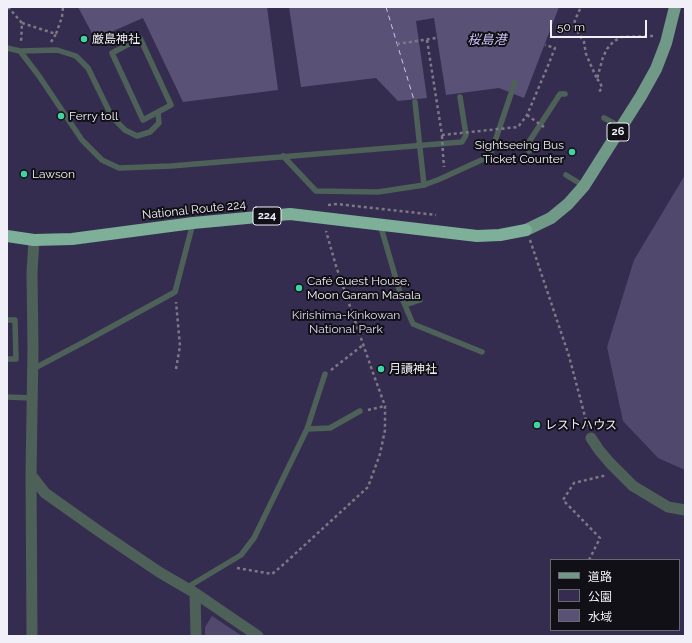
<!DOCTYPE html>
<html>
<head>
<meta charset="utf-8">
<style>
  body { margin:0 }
  #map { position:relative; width:692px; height:643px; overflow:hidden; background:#292632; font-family:Raleway,"Noto Sans JP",sans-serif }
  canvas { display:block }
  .frame { position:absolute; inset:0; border:8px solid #f1eff7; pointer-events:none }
  .legend { position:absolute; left:550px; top:559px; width:130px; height:72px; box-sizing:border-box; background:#111016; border:1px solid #6b6970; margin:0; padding:5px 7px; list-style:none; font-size:12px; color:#f1eff7 }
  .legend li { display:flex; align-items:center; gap:8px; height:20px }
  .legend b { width:20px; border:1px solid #6b6970 }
  .scale { position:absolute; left:550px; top:20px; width:97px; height:18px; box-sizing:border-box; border:2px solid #f1eff7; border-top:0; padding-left:5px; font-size:12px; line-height:14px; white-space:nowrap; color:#f1eff7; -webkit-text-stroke:3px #111016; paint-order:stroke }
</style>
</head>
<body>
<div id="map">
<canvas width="692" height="643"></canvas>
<div class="frame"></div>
<ul class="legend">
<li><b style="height:5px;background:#709987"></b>道路</li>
<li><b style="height:11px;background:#352d4f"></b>公園</li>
<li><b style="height:11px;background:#5a5177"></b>水域</li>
</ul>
<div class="scale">50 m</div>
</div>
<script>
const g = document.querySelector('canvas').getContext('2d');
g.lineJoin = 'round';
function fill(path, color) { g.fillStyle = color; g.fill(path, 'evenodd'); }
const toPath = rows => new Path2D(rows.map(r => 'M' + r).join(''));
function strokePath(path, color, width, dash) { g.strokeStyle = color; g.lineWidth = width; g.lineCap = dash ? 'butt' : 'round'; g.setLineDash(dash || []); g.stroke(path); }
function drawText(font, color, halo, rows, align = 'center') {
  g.font = font + ' Raleway,"Noto Sans JP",sans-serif'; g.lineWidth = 4; g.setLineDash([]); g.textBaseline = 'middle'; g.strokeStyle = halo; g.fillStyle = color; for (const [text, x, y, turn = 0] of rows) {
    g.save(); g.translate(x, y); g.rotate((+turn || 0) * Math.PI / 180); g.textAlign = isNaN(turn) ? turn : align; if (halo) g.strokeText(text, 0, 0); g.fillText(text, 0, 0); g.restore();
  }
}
fill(toPath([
  [7,7,685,7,685,636,7,636],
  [551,560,679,560,679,630,551,630]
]), '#352d4f');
fill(toPath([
  [685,175,685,470,658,458,623,421,607,347,634,260],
  [212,616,242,636,205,636,205,627]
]), '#50486d');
fill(toPath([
  [78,7,267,7,278,90,183,102,143,18,95,39],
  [289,7,559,7,524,98,499,88,446,95,434,18,416,21,427,98,398,101,376,78,301,87]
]), '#5a5177');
strokePath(toPath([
  [386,7,414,100]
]), '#cdc2f7', 1, [5, 4]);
strokePath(toPath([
  [8,7,22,23,21,43],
  [580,9,575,20,574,26,584,42,586,54,597,79,603,57,607,49,613,42,621,37,654,36],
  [22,23,56,34,62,17,63,7],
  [51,42,56,34],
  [397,44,436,38],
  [597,79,600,82,602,88,598,93],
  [443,154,444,167],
  [328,205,337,204,436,215],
  [530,240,569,356,588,428],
  [176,369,180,346,176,302],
  [331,370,363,345],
  [368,410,385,406],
  [589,560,600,538,563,500,574,483,607,475],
  [237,568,272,574,284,564,368,487,380,454,385,430,385,406,372,370,336,266,326,231]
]), '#7c7984', 2.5, [3, 3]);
strokePath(toPath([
  [140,38,171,105,143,120,112,53,140,38],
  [7,48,20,51,39,76,82,140,102,160,119,168,171,166,462,142,466,135,460,97],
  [20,51,57,50,76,56,88,68,112,117,125,130,137,136,150,132,159,123,158,112],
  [604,118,621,127],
  [529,151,527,145,560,94,565,94],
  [283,156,316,191,378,192,424,185,440,179,488,157,492,150,515,82],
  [566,175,584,186],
  [380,224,401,296,413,324,482,352],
  [405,305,420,300],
  [7,320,15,320,16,359,7,359],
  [33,369,84,342,175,292,193,223],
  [7,397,32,398],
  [307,429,330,428,360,411],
  [186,588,241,555,254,538,307,429,325,374]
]), '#4d6158', 5.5);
strokePath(toPath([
  [34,240,32,273,33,349,31,475,45,493,100,532,159,572,195,593,258,636],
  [591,438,599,450,610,463,633,486,668,507,685,510],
  [31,475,32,636],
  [195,593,196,636]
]), '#4d6158', 11);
strokePath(toPath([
  [526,230,551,218,568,204,584,186,641,96,656,69,666,43,675,7]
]), '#709987', 12);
strokePath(toPath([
  [7,236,34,240,72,239,193,223,290,214,477,236,500,235,526,230]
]), '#7daf99', 12);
strokePath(toPath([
  [427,40,442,135,518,127,527,115,547,68,555,48,545,45],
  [527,115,544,127],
  [442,136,443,154]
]), '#7c7984', 2.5, [3, 3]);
strokePath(toPath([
  [415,102,424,185]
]), '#4d6158', 5.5);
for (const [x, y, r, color] of [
  [84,39,4,"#3fd4a2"],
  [61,116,4,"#3fd4a2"],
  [572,152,4,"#3fd4a2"],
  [24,174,4,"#3fd4a2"],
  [299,288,4,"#3fd4a2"],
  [381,369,4,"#3fd4a2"],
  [537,425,4,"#3fd4a2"]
]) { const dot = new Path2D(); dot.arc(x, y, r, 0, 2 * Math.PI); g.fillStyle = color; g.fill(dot); strokePath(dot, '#111016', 1.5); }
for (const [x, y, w] of [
  [618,132,22],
  [267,216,28]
]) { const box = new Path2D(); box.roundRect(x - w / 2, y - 9, w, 18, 3); g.fillStyle = '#111016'; g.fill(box); strokePath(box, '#f1eff7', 1); }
drawText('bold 11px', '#f1eff7', null, [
  ["26",618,132],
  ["224",267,216]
]);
drawText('12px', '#f1eff7', '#111016', [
  ["厳島神社",92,39],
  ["Ferry toll",69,116],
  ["Sightseeing Bus",564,145,"right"],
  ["Ticket Counter",564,159,"right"],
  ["Lawson",32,174],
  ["Café Guest House,",307,281],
  ["Moon Garam Masala",307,295],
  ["月讀神社",389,369],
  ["レストハウス",545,425]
], 'left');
drawText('12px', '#f1eff7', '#111016', [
  ["National Route 224",194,210,-6]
]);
drawText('12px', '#dfdbf5', '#111016', [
  ["Kirishima-Kinkowan",346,315],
  ["National Park",346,329]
]);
drawText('italic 13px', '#cdc2f7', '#111016', [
  ["桜島港",487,40]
]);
</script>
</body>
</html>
